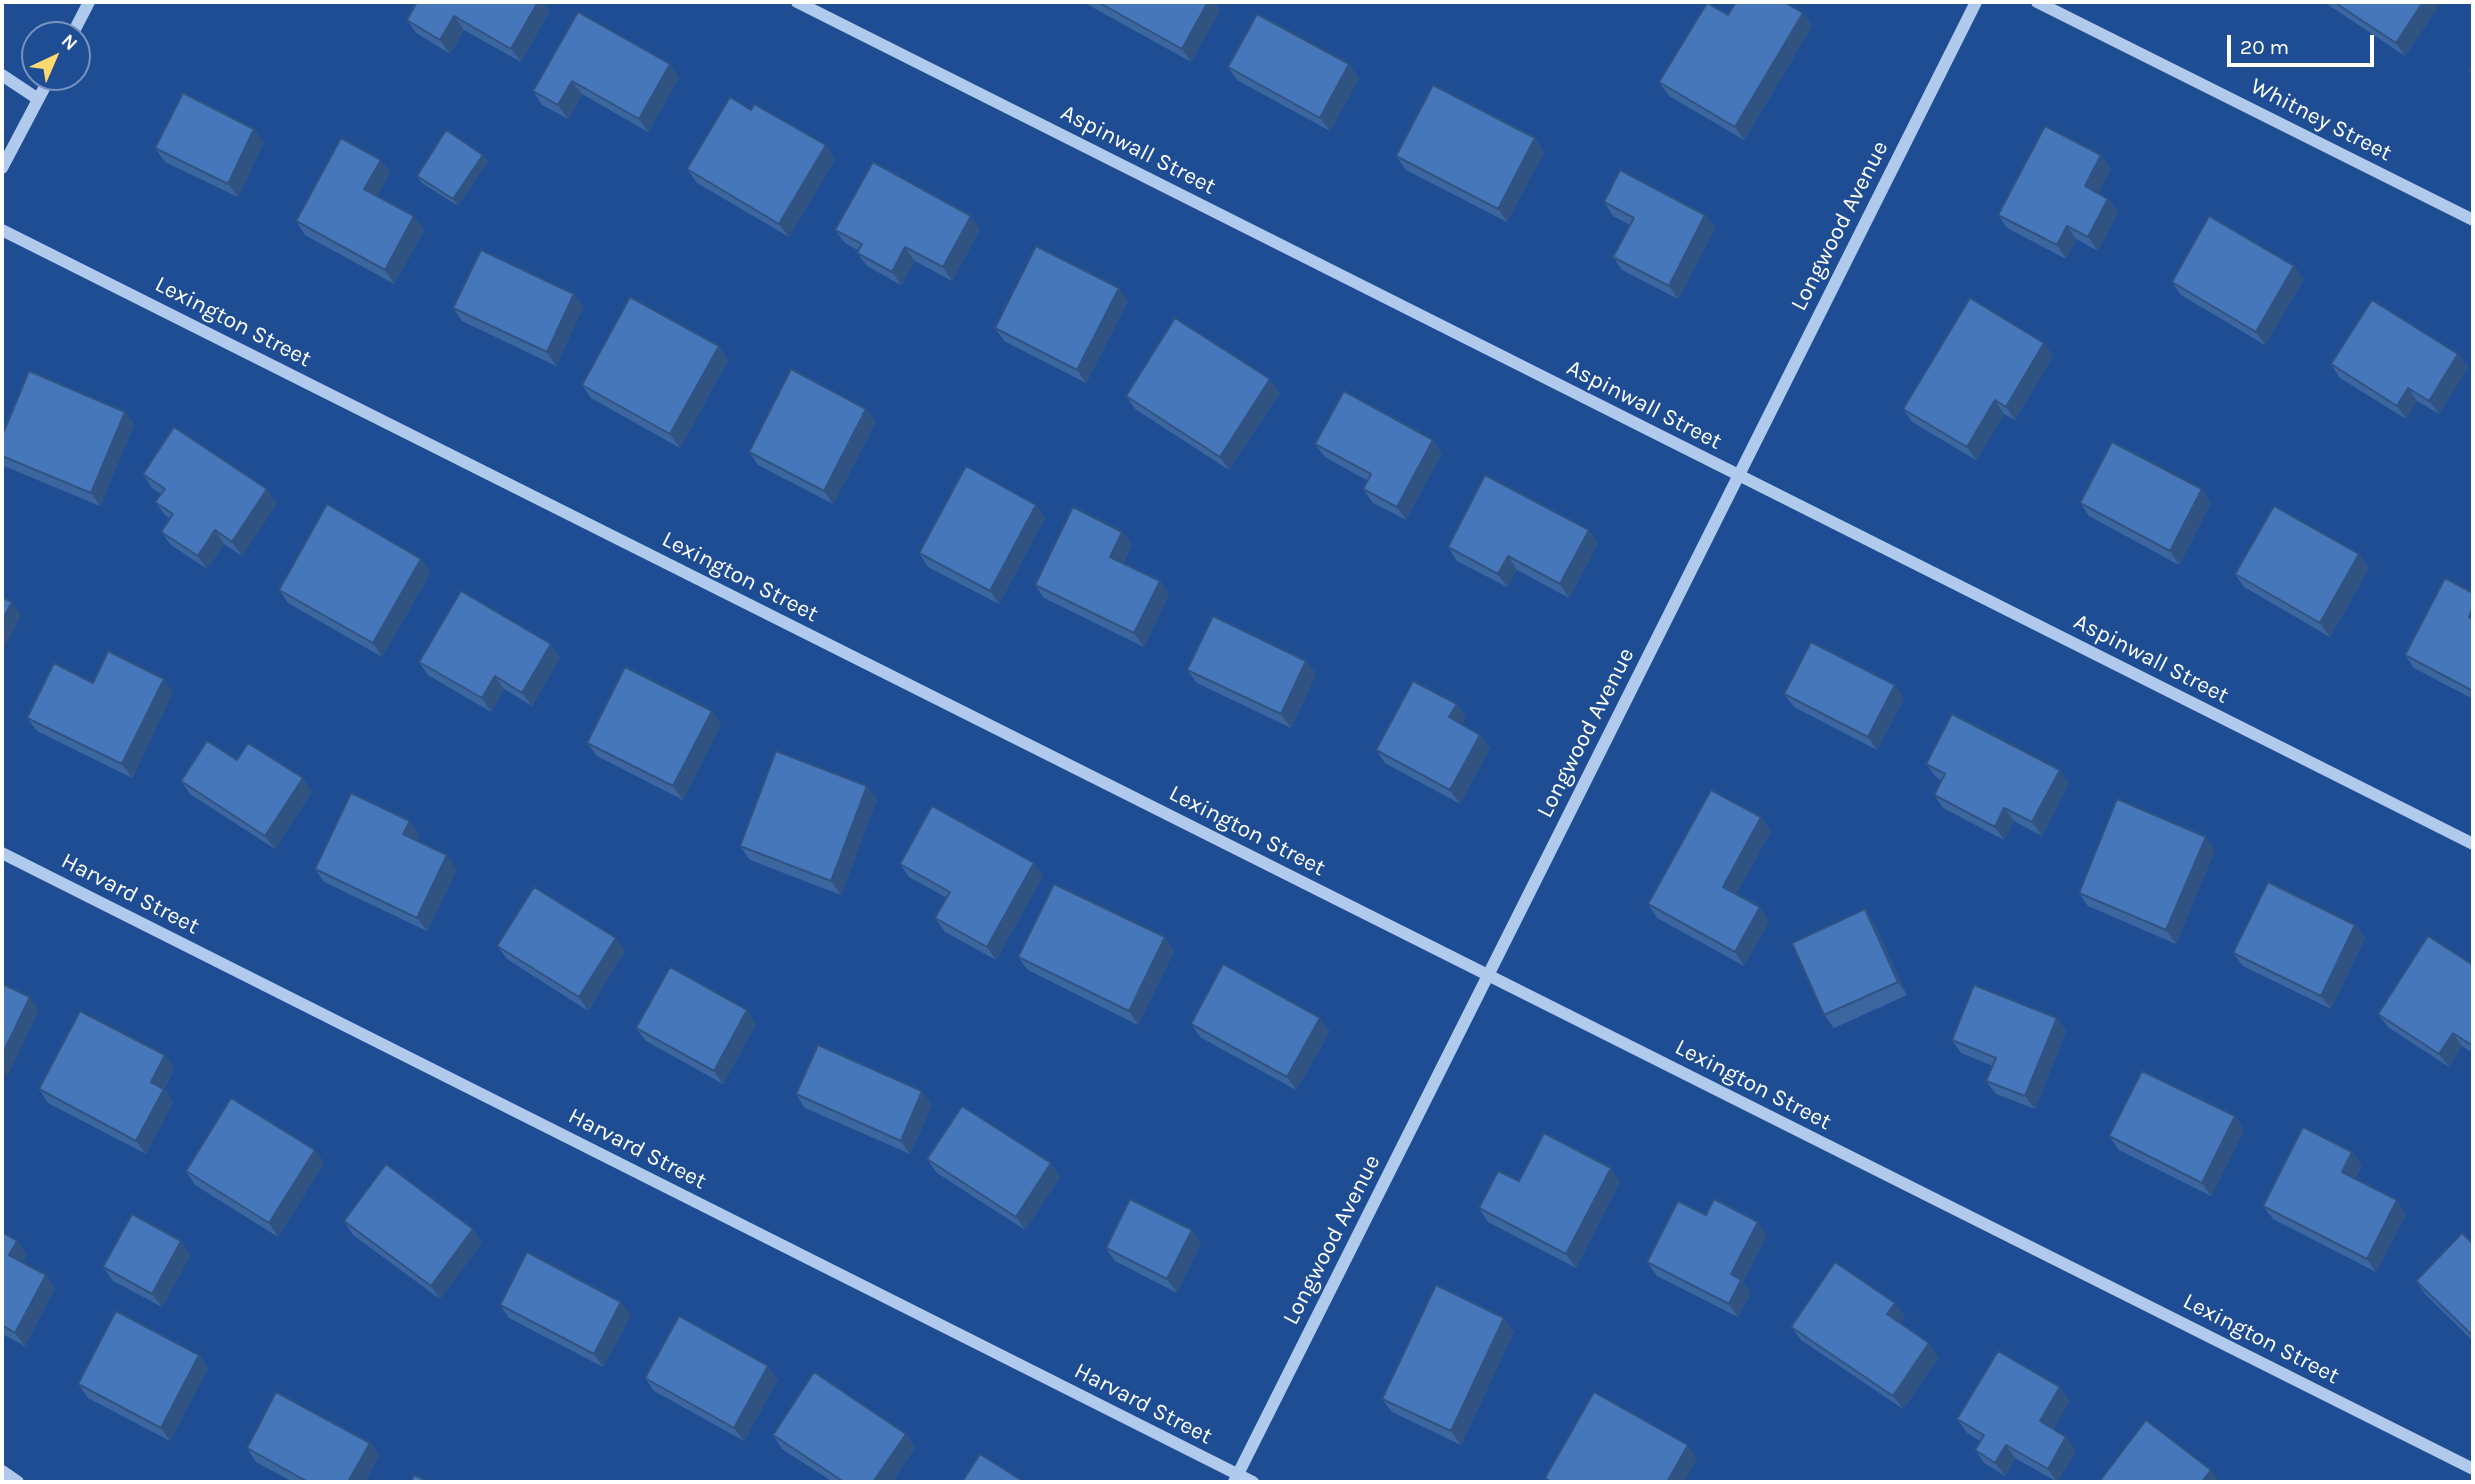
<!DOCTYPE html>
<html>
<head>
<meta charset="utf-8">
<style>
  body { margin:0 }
  #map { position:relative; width:2475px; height:1484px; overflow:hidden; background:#1e4d94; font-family:Karla,sans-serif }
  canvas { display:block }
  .frame { position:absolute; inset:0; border:4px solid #fff; pointer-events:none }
  .north { position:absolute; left:21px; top:21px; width:70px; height:70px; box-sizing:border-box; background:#1e4d94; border:2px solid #7894bf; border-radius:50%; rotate:44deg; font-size:19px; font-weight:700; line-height:28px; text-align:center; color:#fff }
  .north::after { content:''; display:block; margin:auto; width:24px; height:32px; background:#fdd96f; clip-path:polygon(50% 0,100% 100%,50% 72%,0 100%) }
  .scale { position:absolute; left:2227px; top:35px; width:147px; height:32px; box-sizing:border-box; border:4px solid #fff; border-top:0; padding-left:9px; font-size:21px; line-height:24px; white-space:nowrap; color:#fff; -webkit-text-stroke:5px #1e4d94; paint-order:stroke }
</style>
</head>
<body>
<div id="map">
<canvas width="2475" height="1484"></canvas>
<div class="frame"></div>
<div class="north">N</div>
<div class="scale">20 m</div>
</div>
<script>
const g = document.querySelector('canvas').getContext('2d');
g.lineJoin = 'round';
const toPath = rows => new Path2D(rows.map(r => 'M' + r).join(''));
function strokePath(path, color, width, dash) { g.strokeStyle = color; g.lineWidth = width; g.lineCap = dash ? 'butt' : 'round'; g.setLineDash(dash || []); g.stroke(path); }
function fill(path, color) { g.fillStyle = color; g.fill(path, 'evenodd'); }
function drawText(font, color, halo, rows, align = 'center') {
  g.font = font + ' Karla,sans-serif'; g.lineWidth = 5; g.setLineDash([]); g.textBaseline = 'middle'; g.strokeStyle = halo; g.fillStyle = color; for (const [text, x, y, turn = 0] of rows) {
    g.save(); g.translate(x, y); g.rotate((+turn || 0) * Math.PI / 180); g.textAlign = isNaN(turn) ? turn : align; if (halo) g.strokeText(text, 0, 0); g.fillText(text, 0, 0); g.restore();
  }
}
strokePath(toPath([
  [797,2,2473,844],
  [2037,2,2473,220],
  [72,35,89,2],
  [2,75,38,99],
  [2,168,50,77],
  [2,230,2473,1469],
  [2,853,1253,1482],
  [2,1471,18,1482],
  [1234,1482,1976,2]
]), '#b0caee', 12);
fill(toPath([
  [1083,2,1214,2,1220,10,1191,62],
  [2324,2,2441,2,2405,56],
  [550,10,521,62,464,30,450,54,416,33,407,20],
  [578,12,679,78,648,132,582,94,568,119,542,105,533,91],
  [1803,13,1812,26,1744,140,1669,96,1659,82,1728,15],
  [1228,67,1359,78,1330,131,1237,80],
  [751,110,835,159,789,237,697,183,687,169],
  [1535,138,1544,152,1507,222,1406,170,1396,156],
  [264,142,238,197,165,162,155,148],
  [483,155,488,161,458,206,422,183,417,176],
  [2101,155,2111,169,2098,193,2108,199,2118,212,2098,251,2076,239,2066,259,2007,228,1998,215],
  [381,160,390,173,377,196,414,216,424,230,394,284,305,235,296,221],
  [1604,202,1705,215,1715,228,1678,299,1622,270,1613,257,1630,225,1613,216],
  [980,229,952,281,915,261,901,285,867,266,857,253,859,251,845,243,835,230],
  [2304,279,2265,345,2181,295,2172,282],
  [574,294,583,307,556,366,462,321,453,308],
  [1128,301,1086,383,1004,341,995,328],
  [2044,343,2053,356,2015,420,2004,414,1976,460,1912,422,1903,409],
  [2458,354,2468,367,2439,414,2417,401,2406,419,2340,378,2331,364],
  [728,360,680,448,591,398,582,385],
  [1280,393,1229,470,1135,409,1126,396],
  [866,409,876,422,833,504,758,465,749,452],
  [125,412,134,425,100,506,4,466,2,463,2,436],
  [1433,440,1442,453,1406,520,1373,503,1363,489,1368,481,1325,457,1315,444],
  [143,474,277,503,242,556,224,544,207,569,171,545,161,532,170,519,165,515,155,502,161,494,152,488],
  [2080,503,2211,503,2179,565,2089,516],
  [1045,518,999,604,928,567,919,553],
  [1122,532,1132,545,1123,563,1160,581,1169,594,1144,647,1044,598,1035,585],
  [1598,543,1569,598,1517,570,1507,587,1457,561,1448,547],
  [2359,554,2369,568,2330,637,2244,587,2235,574],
  [431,572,382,657,288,603,279,590],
  [2473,593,2473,699,2414,668,2405,655],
  [551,644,560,658,532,706,504,689,491,712,428,675,419,662],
  [1306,661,1316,674,1291,728,1197,683,1187,670],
  [93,683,173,692,132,778,37,731,27,718],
  [1784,694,1904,698,1877,750,1794,707],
  [1457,704,1466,717,1462,724,1480,735,1490,748,1460,804,1385,763,1376,750],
  [712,711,721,725,683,800,597,756,587,743],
  [237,760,312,791,275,849,190,794,181,781],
  [1926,764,2069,783,2042,836,2014,821,2004,840,1943,808,1934,795,1941,780,1936,777],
  [877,799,841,895,750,860,740,846],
  [1771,831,1736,894,1769,921,1744,966,1657,918,1648,904],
  [419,835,416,841,457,869,427,931,324,882,315,869],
  [2215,850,2176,944,2088,906,2079,893],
  [900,864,1043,876,996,960,945,932,935,918,947,898,909,877],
  [1874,923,1907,995,1834,1028,1824,1015],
  [2355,925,2365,938,2331,1009,2243,966,2233,953],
  [1165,937,1174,951,1138,1025,1028,970,1018,957],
  [497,946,625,951,588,1011,507,959],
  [2473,965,2473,1053,2462,1046,2449,1067,2388,1027,2378,1014],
  [2057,1018,2066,1031,2035,1109,1996,1094,1986,1081,1993,1066,1961,1053,1952,1040],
  [756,1024,723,1084,646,1041,636,1028],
  [1191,1024,1330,1031,1296,1090,1200,1037],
  [165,1055,174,1069,164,1089,173,1102,146,1154,48,1103,39,1089],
  [796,1094,932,1105,910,1154,805,1108],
  [2235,1116,2244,1130,2211,1196,2119,1150,2109,1136],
  [315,1150,324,1163,278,1237,195,1185,186,1171],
  [2352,1152,2362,1165,2355,1179,2406,1214,2376,1272,2273,1219,2263,1206],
  [927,1159,1060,1177,1025,1230,937,1173],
  [1519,1181,1620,1182,1576,1268,1488,1222,1479,1208],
  [1706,1215,1767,1235,1743,1282,1751,1293,1738,1317,1657,1276,1647,1262],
  [344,1221,473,1229,482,1243,440,1299,353,1235],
  [1192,1230,1201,1243,1177,1293,1115,1261,1106,1248],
  [2,1232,27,1254,22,1262,46,1275,55,1288,25,1346,2,1334],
  [2473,1244,2473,1341,2425,1294,2416,1281],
  [191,1254,162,1307,113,1281,103,1267],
  [500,1305,631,1315,603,1367,509,1318],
  [1905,1316,1900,1323,1939,1357,1903,1409,1801,1340,1791,1327],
  [1514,1331,1461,1445,1392,1412,1382,1399],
  [199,1355,208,1368,170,1441,88,1398,78,1384],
  [645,1378,778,1379,744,1441,654,1391],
  [2070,1401,2053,1429,2076,1451,2057,1482,2015,1458,2005,1476,1984,1463,1975,1450,1980,1441,1967,1433,1957,1419],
  [906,1434,915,1447,892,1482,833,1482,782,1449,773,1435],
  [370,1443,379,1456,365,1482,293,1482,256,1462,247,1448]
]), '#3c66a0');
fill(toPath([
  [538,2,544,2,550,10,521,62,511,49],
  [1208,2,1214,2,1220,10,1191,62,1182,49],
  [2423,2,2441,2,2405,56,2396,43],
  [1803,13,1812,26,1744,140,1735,127],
  [454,16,464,30,450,54,440,40],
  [670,64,679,78,648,132,639,119],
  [1349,64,1359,78,1330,131,1320,118],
  [572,81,582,94,568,119,558,105],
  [254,129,264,142,238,197,228,184],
  [1535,138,1544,152,1507,222,1498,209],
  [826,145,835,159,789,237,779,224],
  [483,155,488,161,458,206,453,199],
  [2101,155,2111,169,2095,200,2085,186],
  [381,160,390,173,374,203,364,189],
  [2108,199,2118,212,2098,251,2088,237],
  [1705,215,1715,228,1678,299,1669,286],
  [414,216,424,230,394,284,385,270],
  [971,216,980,229,952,281,943,267],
  [2067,226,2076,239,2066,259,2057,245],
  [905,247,915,261,901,285,892,272],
  [2294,266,2304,279,2265,345,2256,332],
  [1119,288,1128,301,1086,383,1077,370],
  [574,294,583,307,556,366,547,352],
  [2044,343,2053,356,2015,420,2006,407],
  [719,346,728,360,680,448,670,434],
  [2458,354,2468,367,2439,414,2429,401],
  [1270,379,1280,393,1229,470,1220,457],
  [2408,388,2417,401,2406,419,2397,406],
  [1995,400,2004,414,1976,460,1967,447],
  [866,409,876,422,833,504,824,491],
  [125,412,134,425,100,506,91,493],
  [1433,440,1442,453,1406,520,1397,507],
  [267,489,277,503,242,556,232,542],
  [2202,489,2211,503,2179,565,2170,551],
  [1036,505,1045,518,999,604,990,591],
  [215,530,224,544,207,569,198,556],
  [1589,530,1598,543,1569,598,1560,584],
  [1122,532,1132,545,1119,570,1110,557],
  [2359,554,2369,568,2330,637,2320,623],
  [1508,556,1517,570,1507,587,1498,574],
  [421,559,431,572,382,657,373,643],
  [1160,581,1169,594,1144,647,1134,633],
  [12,602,21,616,2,651,2,621],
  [2473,608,2473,624,2469,617],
  [551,644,560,658,532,706,522,693],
  [1306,661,1316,674,1291,728,1281,714],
  [495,676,504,689,491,712,482,698],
  [164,679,173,692,132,778,122,764],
  [1895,685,1904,698,1877,750,1868,737],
  [1457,704,1466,717,1459,731,1449,717],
  [712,711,721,725,683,800,673,786],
  [1480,735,1490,748,1460,804,1450,790],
  [2060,770,2069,783,2042,836,2032,822],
  [303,778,312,791,275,849,265,836],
  [867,786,877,799,841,895,831,881],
  [2004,808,2014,821,2004,840,1995,827],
  [1761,817,1771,831,1733,900,1723,887],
  [410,821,419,835,413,848,403,834],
  [2206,837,2215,850,2176,944,2166,930],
  [447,855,457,869,427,931,417,918],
  [1034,863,1043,876,996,960,987,947],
  [1760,907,1769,921,1744,966,1735,952],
  [1865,909,1874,923,1907,995,1898,982],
  [2355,925,2365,938,2331,1009,2321,996],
  [1165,937,1174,951,1138,1025,1129,1011],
  [616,938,625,951,588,1011,579,997],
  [30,997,39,1010,7,1077,2,1069,2,1055],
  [747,1010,756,1024,723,1084,714,1071],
  [1320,1018,1330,1031,1296,1090,1287,1077],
  [2057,1018,2066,1031,2035,1109,2025,1096],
  [2453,1033,2462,1046,2449,1067,2439,1054],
  [165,1055,174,1069,160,1095,151,1082],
  [164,1089,173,1102,146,1154,136,1141],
  [922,1091,932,1105,910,1154,901,1141],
  [2235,1116,2244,1130,2211,1196,2202,1183],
  [315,1150,324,1163,278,1237,269,1223],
  [2352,1152,2362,1165,2351,1186,2342,1172],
  [1051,1163,1060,1177,1025,1230,1016,1217],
  [1611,1168,1620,1182,1576,1268,1566,1254],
  [2397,1200,2406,1214,2376,1272,2367,1259],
  [1758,1222,1767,1235,1743,1282,1751,1293,1738,1317,1729,1304,1731,1274],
  [473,1229,482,1243,440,1299,431,1286],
  [1192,1230,1201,1243,1177,1293,1167,1279],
  [17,1241,27,1254,18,1269,9,1255],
  [181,1241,191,1254,162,1307,152,1294],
  [46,1275,55,1288,25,1346,15,1333],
  [621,1302,631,1315,603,1367,594,1354],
  [1895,1303,1905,1316,1897,1328,1887,1314],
  [1504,1318,1514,1331,1461,1445,1451,1431],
  [1929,1343,1939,1357,1903,1409,1893,1396],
  [199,1355,208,1368,170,1441,161,1428],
  [768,1366,778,1379,744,1441,734,1428],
  [2060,1387,2070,1401,2050,1435,2040,1421],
  [906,1434,915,1447,892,1482,873,1482],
  [2066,1437,2076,1451,2057,1482,2048,1469],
  [370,1443,379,1456,365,1482,348,1482],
  [1688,1445,1697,1459,1684,1482,1667,1482],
  [2006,1445,2015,1458,2005,1476,1995,1463],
  [2211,1470,2220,1482,2205,1482,2203,1480]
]), '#315382');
const building = toPath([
  [417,2,538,2,511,49,454,16,440,40,407,20,417,2],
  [1098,2,1208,2,1182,49,1098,2],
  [1736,2,1784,2,1803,13,1735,127,1659,82,1707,3,1728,15,1736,2],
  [2334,2,2423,2,2396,43,2334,2],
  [578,12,670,64,639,119,572,81,558,105,533,91,578,12],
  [1257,14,1349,64,1320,118,1228,67,1257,14],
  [2473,62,2473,73,2469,70,2473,62],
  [1433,85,1535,138,1498,209,1396,156,1433,85],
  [183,93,254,129,228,184,155,148,183,93],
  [730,97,751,110,754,104,826,145,779,224,687,169,730,97],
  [2045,126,2101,155,2085,186,2108,199,2088,237,2067,226,2057,245,1998,215,2045,126],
  [446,130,483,155,453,199,417,176,446,130],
  [341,138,381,160,364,189,414,216,385,270,296,221,341,138],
  [873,162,971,216,943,267,905,247,892,272,857,253,862,244,835,230,873,162],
  [1620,170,1705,215,1669,286,1613,257,1634,218,1604,202,1620,170],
  [2209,216,2294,266,2256,332,2172,282,2209,216],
  [1036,246,1119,288,1077,370,995,328,1036,246],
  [481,250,574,294,547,352,453,308,481,250],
  [630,297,719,346,670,434,582,385,630,297],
  [1970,298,2044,343,2006,407,1995,400,1967,447,1903,409,1970,298],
  [2372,300,2458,354,2429,401,2408,388,2397,406,2331,364,2372,300],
  [1175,318,1270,379,1220,457,1126,396,1175,318],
  [791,369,866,409,824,491,749,452,791,369],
  [29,371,125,412,91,493,2,456,2,436,29,371],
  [1344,391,1433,440,1397,507,1363,489,1371,474,1315,444,1344,391],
  [174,427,267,489,232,542,215,530,198,556,161,532,173,514,155,502,165,489,143,474,174,427],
  [2112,442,2202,489,2170,551,2080,503,2112,442],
  [966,466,1036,505,990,591,919,553,966,466],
  [1485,475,1589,530,1560,584,1508,556,1498,574,1448,547,1485,475],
  [327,504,421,559,373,643,279,590,327,504],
  [2274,506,2359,554,2320,623,2235,574,2274,506],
  [1073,507,1122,532,1110,557,1160,581,1134,633,1035,585,1073,507],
  [2445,578,2473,593,2473,608,2469,617,2473,620,2473,691,2405,655,2445,578],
  [461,591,551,644,522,693,495,676,482,698,419,662,461,591],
  [2,597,12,602,2,621,2,597],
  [1213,616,1306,661,1281,714,1187,670,1213,616],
  [1811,642,1895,685,1868,737,1784,694,1811,642],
  [108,651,164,679,122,764,27,718,54,663,93,683,108,651],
  [625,667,712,711,673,786,587,743,625,667],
  [1413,681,1457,704,1449,717,1480,735,1450,790,1376,750,1413,681],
  [1952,714,2060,770,2032,822,2004,808,1995,827,1934,795,1945,774,1926,764,1952,714],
  [207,741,237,760,248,743,303,778,265,836,181,781,207,741],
  [776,751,867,786,831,881,740,846,776,751],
  [1711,790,1761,817,1723,887,1760,907,1735,952,1648,904,1711,790],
  [351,793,410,821,403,834,447,855,417,918,315,869,351,793],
  [2117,799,2206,837,2166,930,2079,893,2117,799],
  [932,806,1034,863,987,947,935,918,950,892,900,864,932,806],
  [2268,882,2355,925,2321,996,2233,953,2268,882],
  [1054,884,1165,937,1129,1011,1018,957,1054,884],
  [534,887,616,938,579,997,497,946,534,887],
  [1865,909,1898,982,1824,1015,1792,943,1865,909],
  [2428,936,2473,965,2473,1046,2453,1033,2439,1054,2378,1014,2428,936],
  [1223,964,1320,1018,1287,1077,1191,1024,1223,964],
  [670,967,747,1010,714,1071,636,1028,670,967],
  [2,984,30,997,2,1055,2,984],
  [1974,985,2057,1018,2025,1096,1986,1081,1996,1058,1952,1040,1974,985],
  [80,1011,165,1055,151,1082,164,1089,136,1141,39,1089,80,1011],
  [818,1045,922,1091,901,1141,796,1094,818,1045],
  [2142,1071,2235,1116,2202,1183,2109,1136,2142,1071],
  [231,1098,315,1150,269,1223,186,1171,231,1098],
  [962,1106,1051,1163,1016,1217,927,1159,962,1106],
  [2303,1127,2352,1152,2342,1172,2397,1200,2367,1259,2263,1206,2303,1127],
  [1544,1133,1611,1168,1566,1254,1479,1208,1498,1171,1519,1181,1544,1133],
  [386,1164,473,1229,431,1286,344,1221,386,1164],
  [1130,1199,1192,1230,1167,1279,1106,1248,1130,1199],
  [1714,1199,1758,1222,1731,1274,1741,1280,1729,1304,1647,1262,1678,1201,1706,1215,1714,1199],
  [132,1214,181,1241,152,1294,103,1267,132,1214],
  [2,1232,17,1241,9,1255,46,1275,15,1333,2,1325,2,1232],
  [2462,1233,2473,1244,2473,1336,2416,1281,2462,1233],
  [527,1252,621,1302,594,1354,500,1305,527,1252],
  [1835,1262,1895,1303,1887,1314,1929,1343,1893,1396,1791,1327,1835,1262],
  [1436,1285,1504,1318,1451,1431,1382,1399,1436,1285],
  [116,1311,199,1355,161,1428,78,1384,116,1311],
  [679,1316,768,1366,734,1428,645,1378,679,1316],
  [1998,1351,2060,1387,2040,1421,2066,1437,2048,1469,2006,1445,1995,1463,1975,1450,1984,1435,1957,1419,1998,1351],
  [814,1372,906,1434,873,1482,844,1482,773,1435,814,1372],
  [276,1392,370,1443,348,1482,308,1482,247,1448,276,1392],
  [1594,1392,1688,1445,1667,1482,1552,1482,1545,1478,1594,1392],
  [2146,1420,2211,1470,2203,1480,2206,1482,2099,1482,2146,1420],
  [980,1454,1024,1482,962,1482,980,1454],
  [414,1475,429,1482,411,1482,414,1475]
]);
fill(building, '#4677ba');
strokePath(building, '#315382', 2);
drawText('23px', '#fff', '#1e4d94', [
  ["Whitney Street",2321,120,27],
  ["Aspinwall Street",1138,150,27],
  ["Longwood Avenue",1840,226,-63],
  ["Lexington Street",233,322,27],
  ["Aspinwall Street",1644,405,27],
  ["Lexington Street",740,577,27],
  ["Aspinwall Street",2151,659,27],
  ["Longwood Avenue",1586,733,-63],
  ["Lexington Street",1247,831,27],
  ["Harvard Street",130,894,27],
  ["Lexington Street",1753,1085,27],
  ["Harvard Street",637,1149,27],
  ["Longwood Avenue",1332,1240,-63],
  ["Lexington Street",2261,1339,27],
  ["Harvard Street",1143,1404,27]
]);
</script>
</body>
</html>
